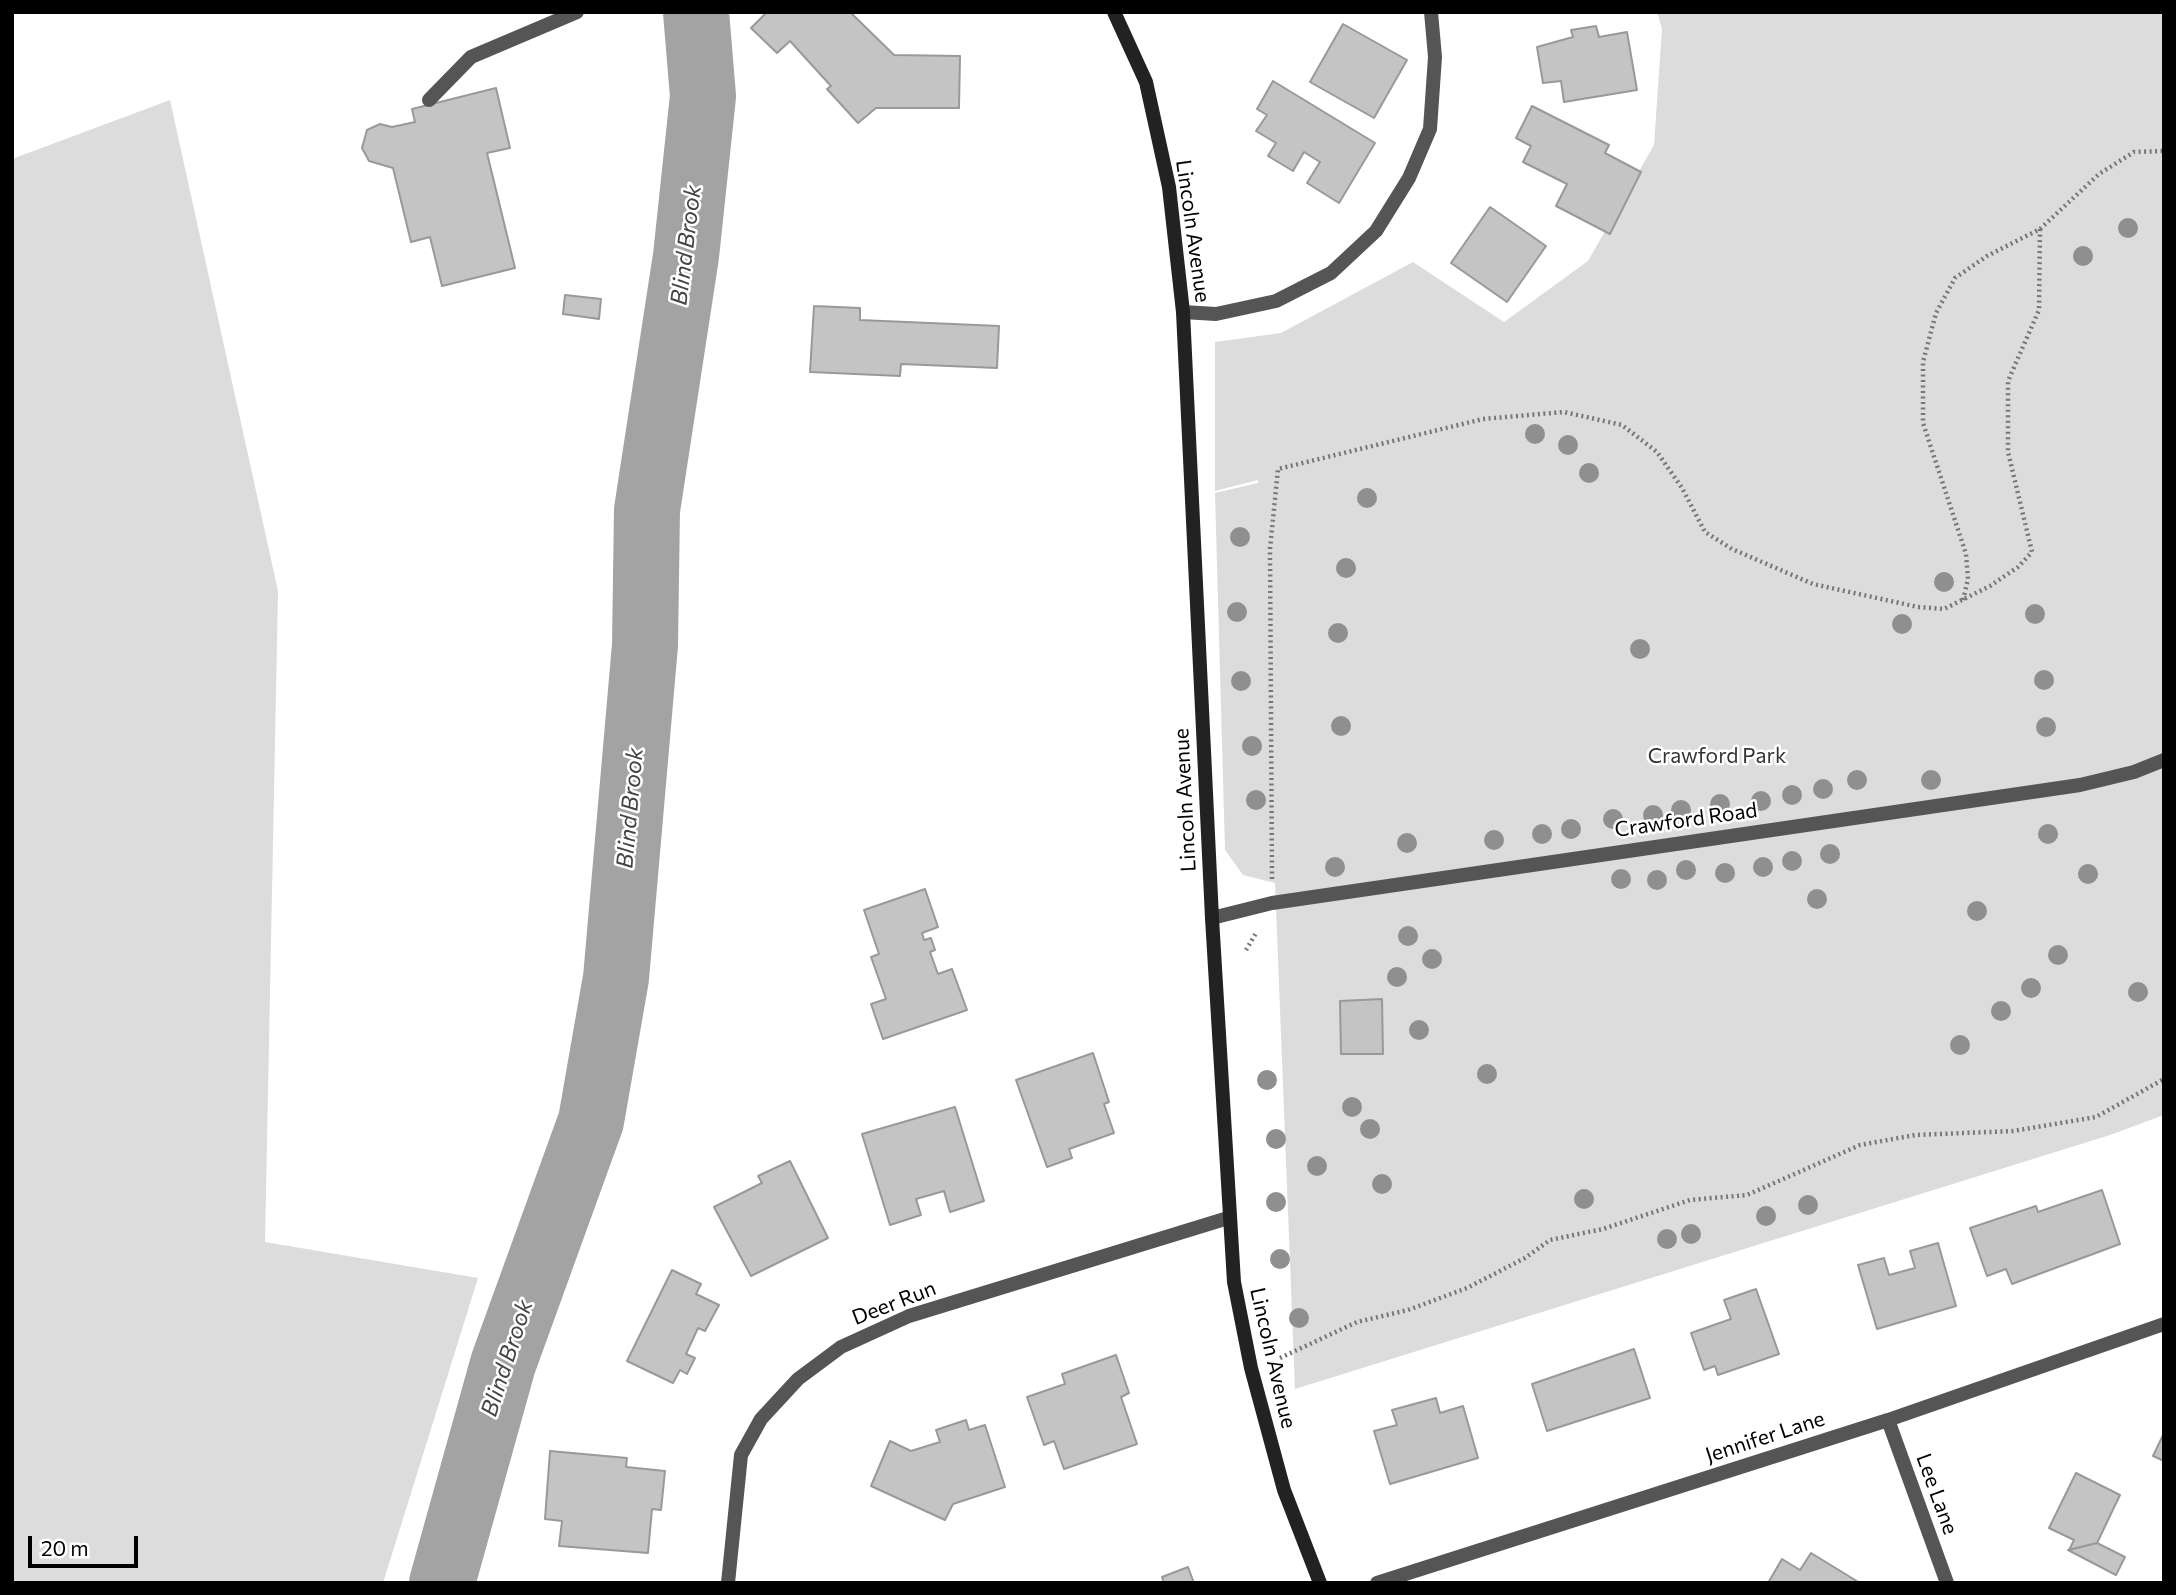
<!DOCTYPE html>
<html>
<head>
<meta charset="utf-8">
<style>
  body { margin:0 }
  #map { position:relative; width:2176px; height:1595px; overflow:hidden; background:#fff; font-family:Commissioner,sans-serif }
  canvas { display:block }
  .frame { position:absolute; inset:0; border:14px solid #000; pointer-events:none }
  .scale { position:absolute; left:28px; top:1536px; width:110px; height:32px; box-sizing:border-box; border:4px solid #000; border-top:0; padding-left:9px; font-size:21px; line-height:24px; white-space:nowrap; color:#000; -webkit-text-stroke:5px #fff; paint-order:stroke }
</style>
</head>
<body>
<div id="map">
<canvas width="2176" height="1595"></canvas>
<div class="frame"></div>
<div class="scale">20 m</div>
</div>
<script>
const g = document.querySelector('canvas').getContext('2d');
g.lineJoin = 'round';
function fill(path, color) { g.fillStyle = color; g.fill(path, 'evenodd'); }
const toPath = rows => new Path2D(rows.map(r => 'M' + r).join(''));
function strokePath(path, color, width, dash) { g.strokeStyle = color; g.lineWidth = width; g.lineCap = dash ? 'butt' : 'round'; g.setLineDash(dash || []); g.stroke(path); }
function drawText(font, color, halo, rows, align = 'center') {
  g.font = font + ' Commissioner,sans-serif'; g.lineWidth = 5; g.setLineDash([]); g.textBaseline = 'middle'; g.strokeStyle = halo; g.fillStyle = color; for (const [text, x, y, turn = 0] of rows) {
    g.save(); g.translate(x, y); g.rotate((+turn || 0) * Math.PI / 180); g.textAlign = isNaN(turn) ? turn : align; if (halo) g.strokeText(text, 0, 0); g.fillText(text, 0, 0); g.restore();
  }
}
fill(toPath([
  [1657,12,2164,12,2164,1115,2110,1135,1295,1389,1275,883,1243,875,1225,850,1215,493,1258,483,1258,480,1215,491,1215,342,1281,333,1413,262,1504,322,1588,261,1654,145,1662,29],
  [170,100,278,591,265,1242,478,1278,383,1583,12,1583,12,159]
]), '#dcdcdc');
strokePath(toPath([
  [442,1583,503,1364,591,1121,616,978,645,645,647,510,686,256,703,96,696,12]
]), '#a3a3a3', 66);
const building = toPath([
  [767,12,850,12,894,55,960,56,959,108,876,108,858,123,827,89,831,86,790,41,777,53,751,28,767,12],
  [1343,24,1407,60,1374,118,1310,82,1343,24],
  [1596,26,1599,37,1627,32,1637,90,1564,102,1561,81,1543,83,1537,47,1573,37,1571,30,1596,26],
  [1273,81,1375,143,1339,203,1307,183,1320,162,1304,152,1293,171,1268,156,1276,143,1256,131,1267,115,1257,109,1273,81],
  [496,88,510,148,487,153,515,268,442,286,430,237,411,242,393,168,369,161,362,148,367,130,380,124,392,127,415,122,412,109,496,88],
  [1532,106,1609,145,1605,153,1641,172,1610,234,1556,206,1567,184,1523,162,1531,146,1516,138,1532,106],
  [1490,207,1546,246,1507,302,1451,263,1490,207],
  [565,295,601,299,599,319,563,314,565,295],
  [814,306,860,308,860,320,999,326,997,368,901,364,900,376,810,372,814,306],
  [925,889,938,927,922,933,924,940,931,938,935,950,930,952,938,974,952,969,967,1010,883,1039,871,1004,886,999,871,957,879,954,864,910,925,889],
  [1382,999,1383,1054,1341,1054,1340,1001,1382,999],
  [1093,1053,1109,1102,1104,1104,1114,1133,1069,1149,1072,1158,1047,1167,1016,1080,1093,1053],
  [955,1107,984,1201,950,1212,944,1191,916,1199,921,1215,890,1225,862,1134,955,1107],
  [790,1161,828,1238,751,1276,714,1207,762,1183,758,1176,790,1161],
  [2102,1190,2120,1244,2012,1284,2006,1269,1987,1276,1970,1228,2036,1206,2038,1212,2102,1190],
  [1938,1243,1956,1306,1877,1329,1858,1265,1884,1258,1889,1275,1915,1268,1910,1251,1938,1243],
  [672,1270,701,1284,696,1294,719,1305,705,1331,698,1328,686,1354,695,1358,687,1374,680,1370,673,1383,627,1361,672,1270],
  [1756,1289,1779,1354,1718,1375,1715,1366,1704,1370,1691,1333,1731,1319,1724,1300,1756,1289],
  [1634,1349,1650,1398,1547,1431,1532,1384,1634,1349],
  [1116,1355,1129,1393,1121,1397,1137,1444,1064,1469,1054,1441,1044,1445,1027,1397,1065,1384,1062,1374,1116,1355],
  [1436,1398,1440,1413,1463,1406,1478,1458,1390,1484,1374,1431,1397,1425,1392,1410,1436,1398],
  [966,1420,969,1430,985,1425,1005,1487,953,1504,945,1520,871,1486,890,1441,911,1451,940,1442,936,1430,966,1420],
  [2164,1433,2164,1461,2153,1456,2164,1433],
  [550,1451,627,1458,626,1467,665,1471,661,1510,652,1509,648,1553,559,1546,562,1521,545,1519,550,1451],
  [2076,1473,2120,1495,2097,1543,2069,1550,2074,1540,2049,1528,2076,1473],
  [2097,1543,2125,1557,2116,1575,2068,1550,2097,1543],
  [1811,1553,1860,1583,1768,1583,1782,1559,1800,1570,1811,1553],
  [1188,1567,1194,1583,1164,1583,1162,1577,1188,1567]
]);
fill(building, '#c4c4c4');
strokePath(building, '#999', 2);
strokePath(toPath([
  [1963,600,1968,579,1966,554,1923,423,1923,362,1936,313,1955,278,1987,256,2040,229,2099,174,2134,152,2164,151],
  [1272,879,1270,549,1278,469,1483,419,1564,412,1622,425,1657,452,1682,488,1705,532,1732,549,1813,584,1918,607,1944,609,1990,586,2018,567,2032,552,2008,452,2008,381,2039,310,2040,229],
  [1246,950,1256,933],
  [1280,1358,1357,1322,1408,1310,1467,1288,1525,1258,1550,1240,1603,1229,1690,1200,1747,1195,1860,1145,1915,1135,2013,1131,2096,1117,2164,1079]
]), '#777', 4.5, [2, 3.5]);
strokePath(toPath([
  [429,100,471,57,577,12],
  [1212,918,1272,903,2080,785,2134,772,2164,760]
]), '#555', 14);
strokePath(toPath([
  [1183,312,1216,314,1276,301,1331,273,1376,231,1409,178,1430,129,1435,57,1431,12],
  [1888,1420,1947,1583],
  [728,1583,741,1455,761,1419,798,1379,841,1347,909,1316,1228,1218],
  [1377,1583,1888,1420,2164,1324]
]), '#555', 14);
strokePath(toPath([
  [1114,12,1146,82,1169,187,1183,312,1212,918,1234,1282,1251,1368,1284,1490,1320,1583]
]), '#222', 14);
g.fillStyle = '#8f8f8f';
for (const [x, y] of [
  [2128,228],
  [2083,256],
  [1535,434],
  [1568,445],
  [1589,473],
  [1367,498],
  [1240,537],
  [1346,568],
  [1944,582],
  [1237,612],
  [2035,614],
  [1902,624],
  [1338,633],
  [1640,649],
  [2044,680],
  [1241,681],
  [1341,726],
  [2046,727],
  [1252,746],
  [1857,780],
  [1931,780],
  [1823,789],
  [1792,795],
  [1256,800],
  [1761,801],
  [1720,804],
  [1681,810],
  [1653,815],
  [1613,819],
  [1571,829],
  [1542,834],
  [2048,834],
  [1494,840],
  [1407,843],
  [1830,854],
  [1792,861],
  [1335,867],
  [1763,867],
  [1686,870],
  [1725,873],
  [2088,874],
  [1621,879],
  [1657,880],
  [1817,899],
  [1977,911],
  [1408,936],
  [2058,955],
  [1432,959],
  [1397,977],
  [2031,988],
  [2138,992],
  [2001,1011],
  [1419,1030],
  [1960,1045],
  [1487,1074],
  [1267,1080],
  [1352,1107],
  [1370,1129],
  [1276,1139],
  [1317,1166],
  [1382,1184],
  [1584,1199],
  [1276,1202],
  [1808,1205],
  [1766,1216],
  [1691,1234],
  [1667,1239],
  [1280,1259],
  [1299,1318]
]) { g.beginPath(); g.arc(x, y, 10, 0, 2 * Math.PI); g.fill(); }
drawText('21px', '#000', '#fff', [
  ["Lincoln Avenue",1193,231,82],
  ["Lincoln Avenue",1185,800,-93],
  ["Crawford Road",1686,820,-8],
  ["Deer Run",894,1303,-21],
  ["Lincoln Avenue",1273,1358,77],
  ["Jennifer Lane",1765,1437,-18],
  ["Lee Lane",1937,1494,70]
]);
drawText('21px', '#333', '#fff', [
  ["Crawford Park",1717,756]
]);
drawText('italic 23px', '#444', '#fff', [
  ["Blind Brook",686,245,-83],
  ["Blind Brook",630,808,-85],
  ["Blind Brook",507,1358,-72]
]);
</script>
</body>
</html>
